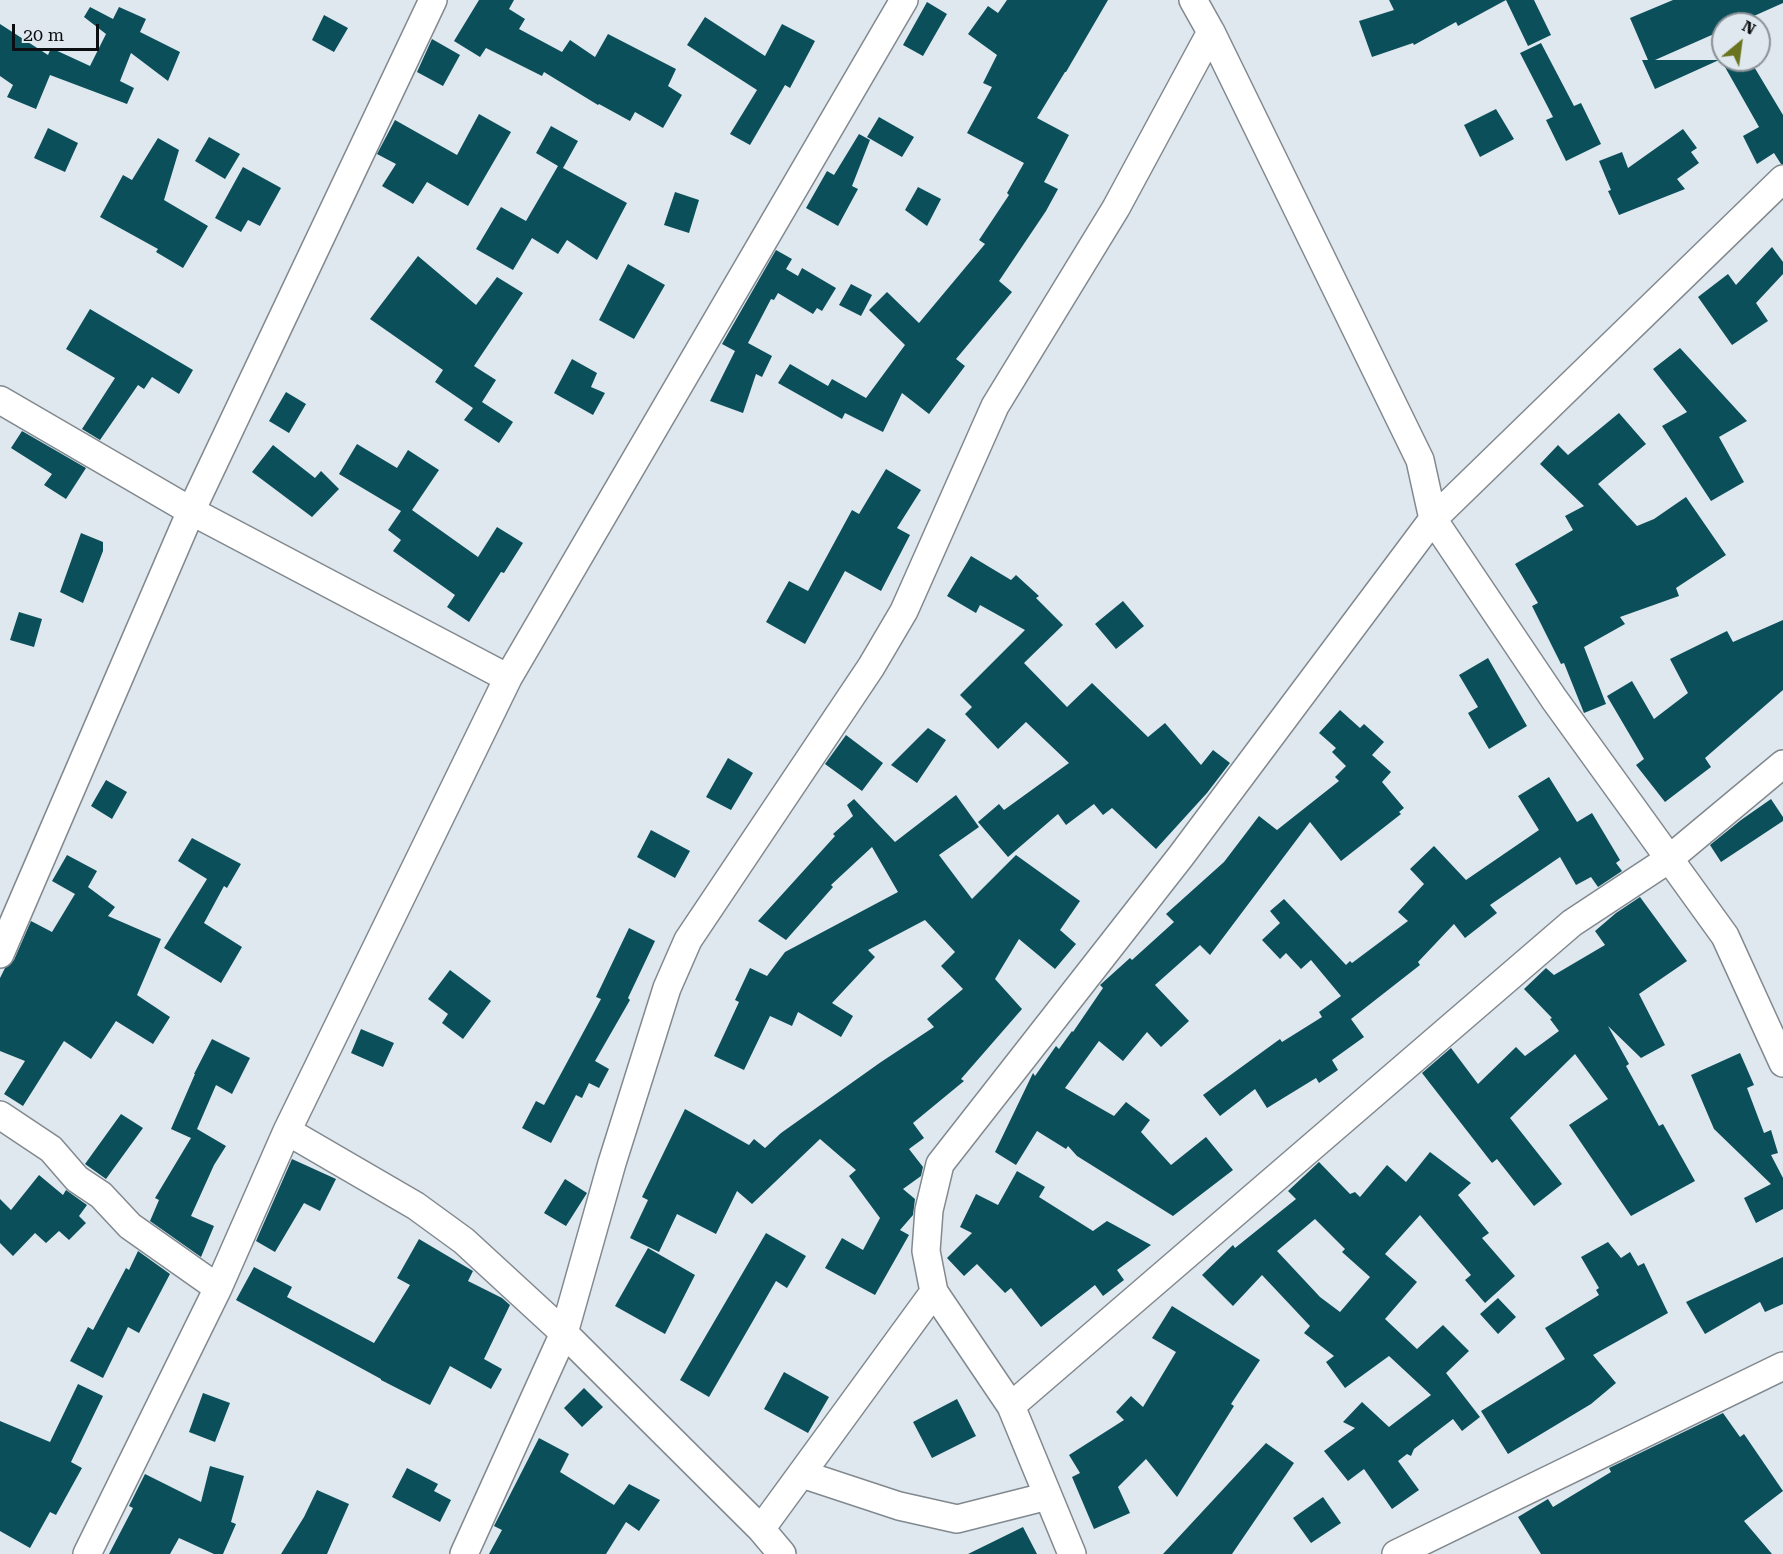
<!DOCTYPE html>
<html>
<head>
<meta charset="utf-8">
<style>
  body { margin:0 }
  #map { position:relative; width:1783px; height:1554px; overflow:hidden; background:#dfe8ee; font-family:"Roboto Serif",serif }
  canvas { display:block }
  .north { position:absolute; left:1711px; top:12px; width:60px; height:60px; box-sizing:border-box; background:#dfe8ee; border:2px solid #8b9196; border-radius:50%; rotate:29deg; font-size:16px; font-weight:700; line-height:24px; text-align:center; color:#0c0f11 }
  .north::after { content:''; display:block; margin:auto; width:21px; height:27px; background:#6a741e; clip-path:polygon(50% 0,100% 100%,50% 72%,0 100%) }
  .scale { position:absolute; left:12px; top:24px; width:87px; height:27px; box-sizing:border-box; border:3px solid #0c0f11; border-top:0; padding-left:8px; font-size:18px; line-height:21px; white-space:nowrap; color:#0c0f11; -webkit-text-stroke:4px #dfe8ee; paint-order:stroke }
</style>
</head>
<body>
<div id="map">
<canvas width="1783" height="1554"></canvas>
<div class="north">N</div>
<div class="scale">20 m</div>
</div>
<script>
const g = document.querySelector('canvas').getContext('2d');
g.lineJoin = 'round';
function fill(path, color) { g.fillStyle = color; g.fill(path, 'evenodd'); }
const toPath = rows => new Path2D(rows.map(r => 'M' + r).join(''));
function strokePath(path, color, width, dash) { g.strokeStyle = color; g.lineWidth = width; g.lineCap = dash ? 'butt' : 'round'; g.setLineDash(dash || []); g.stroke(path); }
fill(toPath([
  [479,0,514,0,509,9,525,19,519,29,562,52,570,40,595,57,608,34,676,69,668,86,682,95,663,128,635,112,630,121,599,104,598,105,544,72,542,76,486,48,480,57,454,41],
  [1007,0,1108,0,1066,72,1065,72,1037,118,1069,135,1044,182,1058,189,1046,211,999,281,1012,292,956,359,965,366,929,414,902,393,883,432,845,413,842,419,778,383,790,364,828,386,832,379,866,398,905,345,869,310,887,292,919,323,985,244,979,240,1009,195,1007,193,1024,163,967,133,992,87,983,83,997,55,968,34,988,6,998,13],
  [1389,0,1506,0,1458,26,1456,22,1414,45,1413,43,1372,57,1359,21,1394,10],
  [1506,0,1534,0,1551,35,1528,46],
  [1673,0,1783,0,1783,3,1736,24,1723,24,1723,30,1655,60,1719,60,1655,89,1642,60,1648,60,1630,18],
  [927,2,947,14,923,56,903,45],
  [90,7,113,19,119,7,146,19,140,32,180,52,168,81,131,53,120,81,134,88,127,104,50,75,36,109,7,97,13,85,0,76,0,24,48,55,51,48,90,66,106,34,84,17],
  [324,15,348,28,334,52,312,40],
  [705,17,765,56,782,24,815,41,790,88,785,85,750,145,730,134,757,90,687,45],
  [432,39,460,55,443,86,417,72],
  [1541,43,1574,106,1581,103,1601,144,1566,161,1546,120,1553,117,1520,53],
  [1721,60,1750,60,1783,115,1783,164,1781,164,1774,153,1757,164,1743,136,1759,127],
  [1496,109,1514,139,1480,157,1464,125],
  [479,114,511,132,468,206,427,182,413,204,382,186,396,164,377,154,395,120,457,155],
  [879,117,914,137,902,157,867,137],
  [551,126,578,141,563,168,627,203,597,260,567,240,558,254,532,238,513,270,476,249,501,207,526,221,558,166,536,153],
  [48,128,78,143,65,172,34,158],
  [1683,129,1697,148,1691,152,1699,163,1677,179,1685,189,1619,215,1608,191,1611,190,1599,161,1622,152,1628,168],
  [859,134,870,140,852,186,858,189,838,226,806,208,827,171,834,175],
  [209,137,240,154,225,179,195,161],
  [158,138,179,150,164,200,208,226,183,268,156,252,158,249,100,217,123,175,132,180],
  [243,167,281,188,260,226,248,220,241,232,215,218],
  [918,187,941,199,927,226,905,210],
  [675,192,699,200,689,233,664,225],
  [1772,247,1783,262,1783,274,1756,303,1768,321,1732,345,1698,297,1728,274,1736,285],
  [776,250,792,259,786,269,798,276,802,268,836,288,822,311,817,308,813,314,778,293,774,300,771,299,748,343,772,356,762,377,756,374,743,413,710,401,735,351,722,344],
  [418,256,476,305,497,277,523,293,474,366,496,380,482,402,513,422,499,443,464,420,473,408,435,382,443,370,370,319],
  [628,264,665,285,634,339,599,320],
  [851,284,872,295,861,316,839,305],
  [90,309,193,370,179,394,152,377,144,389,138,385,100,440,82,429,115,378,66,349],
  [1680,348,1747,421,1719,437,1744,482,1711,501,1662,426,1687,412,1653,369],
  [572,359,597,373,591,387,605,393,593,415,554,393],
  [286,392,306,404,289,433,269,421],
  [1619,413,1646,444,1598,484,1637,526,1654,519,1686,497,1726,555,1676,588,1679,596,1620,617,1625,624,1584,647,1606,704,1584,713,1564,663,1561,664,1532,606,1538,603,1515,564,1573,530,1565,516,1584,506,1540,464,1558,445,1568,455],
  [22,431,86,468,66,499,44,485,52,474,11,448],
  [357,444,397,468,408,450,439,470,412,510,478,557,497,527,523,543,504,573,501,572,469,622,447,607,455,595,393,551,401,540,388,530,401,511,339,474],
  [273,445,315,478,321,471,339,489,312,517,252,472],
  [886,469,921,490,897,528,910,535,881,591,845,571,805,644,766,622,789,581,808,591,852,510,859,514],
  [81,533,103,542,103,551,83,603,60,592],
  [971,556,1011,580,1016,575,1039,596,1036,598,1063,625,1024,663,1067,707,1092,683,1148,737,1165,723,1201,765,1213,750,1230,763,1207,793,1156,849,1112,808,1103,815,1094,804,1066,825,1058,814,1008,857,978,822,999,804,1004,810,1069,763,1026,722,998,749,965,714,972,707,960,695,1025,630,980,605,976,613,947,596],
  [1123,601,1144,626,1116,649,1095,624],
  [19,612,42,619,34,647,10,640],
  [1783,620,1783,690,1705,758,1711,767,1665,802,1636,765,1644,759,1607,696,1632,681,1654,719,1688,693,1670,659,1727,631,1733,642],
  [1488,658,1527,726,1489,749,1468,713,1478,707,1459,675],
  [1340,710,1360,728,1364,724,1384,742,1372,755,1391,772,1382,782,1404,808,1399,812,1401,814,1341,861,1310,822,1210,955,1200,945,1155,985,1189,1021,1161,1047,1147,1032,1123,1061,1099,1041,1065,1088,1114,1116,1126,1102,1150,1120,1141,1132,1171,1165,1206,1137,1233,1170,1173,1216,1077,1156,1068,1146,1066,1149,1037,1131,1016,1165,995,1152,1033,1073,1035,1076,1056,1046,1059,1049,1072,1031,1073,1032,1103,988,1100,985,1130,958,1132,960,1174,922,1166,914,1224,862,1259,816,1277,830,1339,781,1335,777,1346,766,1332,752,1336,748,1319,733],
  [928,728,946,740,917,783,891,765],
  [846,735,883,763,862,791,825,764],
  [728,758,753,773,731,810,706,797],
  [1549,777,1577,822,1592,813,1620,860,1616,863,1622,871,1598,887,1591,877,1576,885,1560,857,1490,905,1497,913,1465,938,1454,924,1418,962,1420,965,1351,1019,1364,1037,1332,1060,1338,1070,1319,1083,1316,1078,1267,1108,1255,1089,1220,1116,1203,1095,1280,1039,1282,1042,1322,1017,1319,1012,1341,996,1311,960,1301,969,1286,953,1280,959,1262,940,1280,923,1270,911,1284,899,1346,965,1350,961,1352,963,1408,921,1398,912,1424,884,1410,869,1434,846,1466,880,1539,830,1518,796],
  [106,780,127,792,112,819,91,806],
  [956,795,979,827,939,855,972,899,1016,855,1080,901,1060,930,1076,944,1055,969,1019,939,995,979,1022,1009,961,1079,964,1081,913,1123,924,1138,909,1149,923,1167,921,1176,903,1189,915,1199,913,1215,900,1230,909,1235,875,1295,825,1268,842,1238,863,1250,880,1218,849,1176,856,1170,820,1139,752,1204,737,1191,716,1234,677,1214,659,1252,630,1238,648,1200,642,1197,685,1109,749,1145,754,1139,765,1148,781,1133,881,1062,934,1027,927,1019,963,989,941,966,955,952,925,920,868,950,875,957,832,1003,853,1016,841,1037,798,1012,792,1026,770,1016,744,1070,714,1056,739,1002,735,1000,750,968,767,976,785,952,898,892,872,847,831,885,833,887,786,940,758,921,835,836,833,834,853,816,847,805,854,799,895,842],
  [1771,799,1783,817,1783,821,1721,862,1710,845,1741,820],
  [651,830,690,851,675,878,637,857],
  [192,838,241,864,227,888,224,886,204,923,242,947,221,983,164,948,207,879,178,861],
  [67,855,97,871,88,887,115,907,108,916,161,939,137,995,170,1017,153,1044,116,1021,91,1059,64,1041,23,1106,4,1094,25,1061,0,1051,0,978,5,968,14,960,31,921,52,932,75,894,52,881],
  [1640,897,1687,961,1639,994,1665,1045,1641,1058,1608,1026,1629,1064,1626,1066,1659,1126,1663,1124,1695,1181,1631,1216,1569,1125,1608,1099,1575,1054,1510,1118,1562,1184,1534,1206,1497,1159,1492,1163,1422,1073,1451,1048,1478,1084,1516,1047,1525,1056,1559,1031,1550,1019,1552,1018,1524,989,1546,968,1554,975,1605,945,1595,931,1616,913],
  [629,928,655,941,628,998,630,1000,595,1061,609,1069,599,1088,589,1083,582,1098,576,1095,551,1143,522,1128,536,1101,544,1105,591,1018,601,999,596,997],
  [450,970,491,1001,463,1039,442,1023,448,1014,428,999],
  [361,1029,394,1043,383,1067,351,1053],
  [212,1039,250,1058,232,1094,216,1085,197,1129,226,1146,214,1165,191,1216,214,1226,201,1257,150,1221,159,1200,155,1198,191,1138,171,1129,195,1074,194,1074],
  [1740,1053,1754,1085,1747,1088,1764,1133,1771,1130,1778,1153,1771,1155,1783,1178,1783,1209,1756,1223,1744,1198,1771,1184,1714,1129,1691,1075],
  [121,1114,143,1128,106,1179,85,1164],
  [1430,1152,1471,1183,1458,1195,1489,1233,1482,1238,1515,1276,1485,1303,1465,1280,1471,1275,1420,1215,1385,1254,1417,1282,1385,1319,1417,1349,1443,1325,1469,1351,1446,1373,1480,1417,1462,1431,1453,1419,1414,1449,1411,1456,1407,1454,1398,1461,1419,1490,1392,1509,1364,1469,1348,1481,1324,1451,1355,1428,1343,1422,1362,1402,1389,1427,1431,1395,1389,1356,1345,1388,1326,1362,1334,1356,1304,1333,1310,1326,1262,1275,1233,1306,1202,1275,1233,1245,1235,1248,1296,1199,1288,1191,1319,1162,1350,1194,1355,1192,1360,1197,1387,1165,1406,1182],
  [1315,1219,1345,1249,1342,1252,1370,1277,1340,1312,1320,1297,1277,1251],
  [292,1159,336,1179,320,1211,304,1203,275,1252,256,1241],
  [1017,1171,1045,1187,1039,1197,1093,1231,1107,1221,1151,1245,1117,1270,1124,1280,1103,1296,1095,1285,1041,1327,1011,1288,1005,1293,977,1264,964,1276,947,1258,972,1233,960,1227,976,1194,998,1205],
  [39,1175,63,1195,66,1190,87,1205,79,1216,86,1223,69,1240,59,1231,46,1243,35,1233,13,1256,0,1243,0,1199,11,1210],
  [565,1179,587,1193,566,1226,544,1213],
  [766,1233,806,1256,787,1288,776,1281,709,1397,680,1380],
  [419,1239,473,1271,468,1281,502,1298,510,1305,484,1359,502,1369,491,1389,450,1366,430,1405,381,1380,381,1379,236,1300,254,1267,292,1287,287,1297,374,1343,410,1285,397,1278],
  [1608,1242,1621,1258,1630,1252,1638,1266,1644,1263,1668,1313,1593,1355,1616,1383,1591,1404,1508,1454,1481,1411,1565,1359,1545,1328,1599,1295,1596,1290,1599,1288,1581,1257],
  [648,1248,695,1275,665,1334,615,1306],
  [138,1251,170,1274,139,1333,128,1327,103,1378,70,1361,88,1327,93,1330,126,1268,129,1270],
  [1783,1257,1783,1304,1765,1312,1760,1302,1705,1334,1686,1302],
  [1498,1298,1516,1317,1498,1334,1480,1314],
  [1172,1306,1260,1360,1231,1404,1234,1406,1177,1497,1146,1459,1118,1487,1130,1513,1094,1529,1072,1477,1080,1473,1069,1455,1124,1420,1116,1412,1131,1396,1143,1407,1176,1352,1152,1338],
  [784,1372,829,1397,808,1433,764,1409],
  [78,1384,103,1396,71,1462,82,1468,56,1515,50,1512,30,1548,0,1531,0,1421,50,1442],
  [584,1388,603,1407,582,1427,564,1408],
  [203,1393,230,1403,215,1442,189,1432],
  [957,1399,976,1436,932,1458,913,1422],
  [1723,1413,1740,1437,1744,1434,1783,1491,1744,1521,1772,1554,1541,1554,1518,1517,1548,1499,1553,1507,1611,1472,1609,1468],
  [539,1438,569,1454,560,1472,614,1505,629,1484,660,1500,639,1531,626,1522,606,1554,489,1554,502,1530,494,1526],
  [1266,1443,1294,1463,1232,1554,1163,1554],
  [210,1466,244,1476,231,1522,236,1524,223,1554,214,1554,179,1538,170,1554,109,1554,133,1508,129,1506,145,1474,201,1502],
  [407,1468,438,1484,434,1491,451,1500,440,1522,392,1497],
  [317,1490,349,1504,327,1554,281,1554,304,1517],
  [1323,1497,1341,1523,1311,1543,1293,1518],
  [1023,1527,1037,1554,968,1554]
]), '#0b4f5b');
const street = toPath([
  [1193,0,1211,32,1420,460,1433,519,1554,699,1725,936,1783,1063],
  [0,400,191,511,508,678],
  [0,954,191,511,433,0],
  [0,1115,51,1149,77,1179,101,1195,130,1226,218,1288],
  [287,1131,416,1206,464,1241,564,1333,761,1529,782,1554],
  [1011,1406,1572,923,1669,859,1783,764],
  [802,1474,899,1506,957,1519,1048,1496],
  [761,1529,934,1292],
  [87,1554,218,1288,287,1131,508,678,904,0],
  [464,1554,564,1333,612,1163,667,988,688,940,871,667,904,611,995,406,1116,208,1211,32],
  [1072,1554,1011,1406,934,1292,926,1251,929,1210,940,1164,1181,856,1433,519,1783,179],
  [1396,1554,1783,1366]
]);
strokePath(street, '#81898f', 30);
strokePath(street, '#fff', 27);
</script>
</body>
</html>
